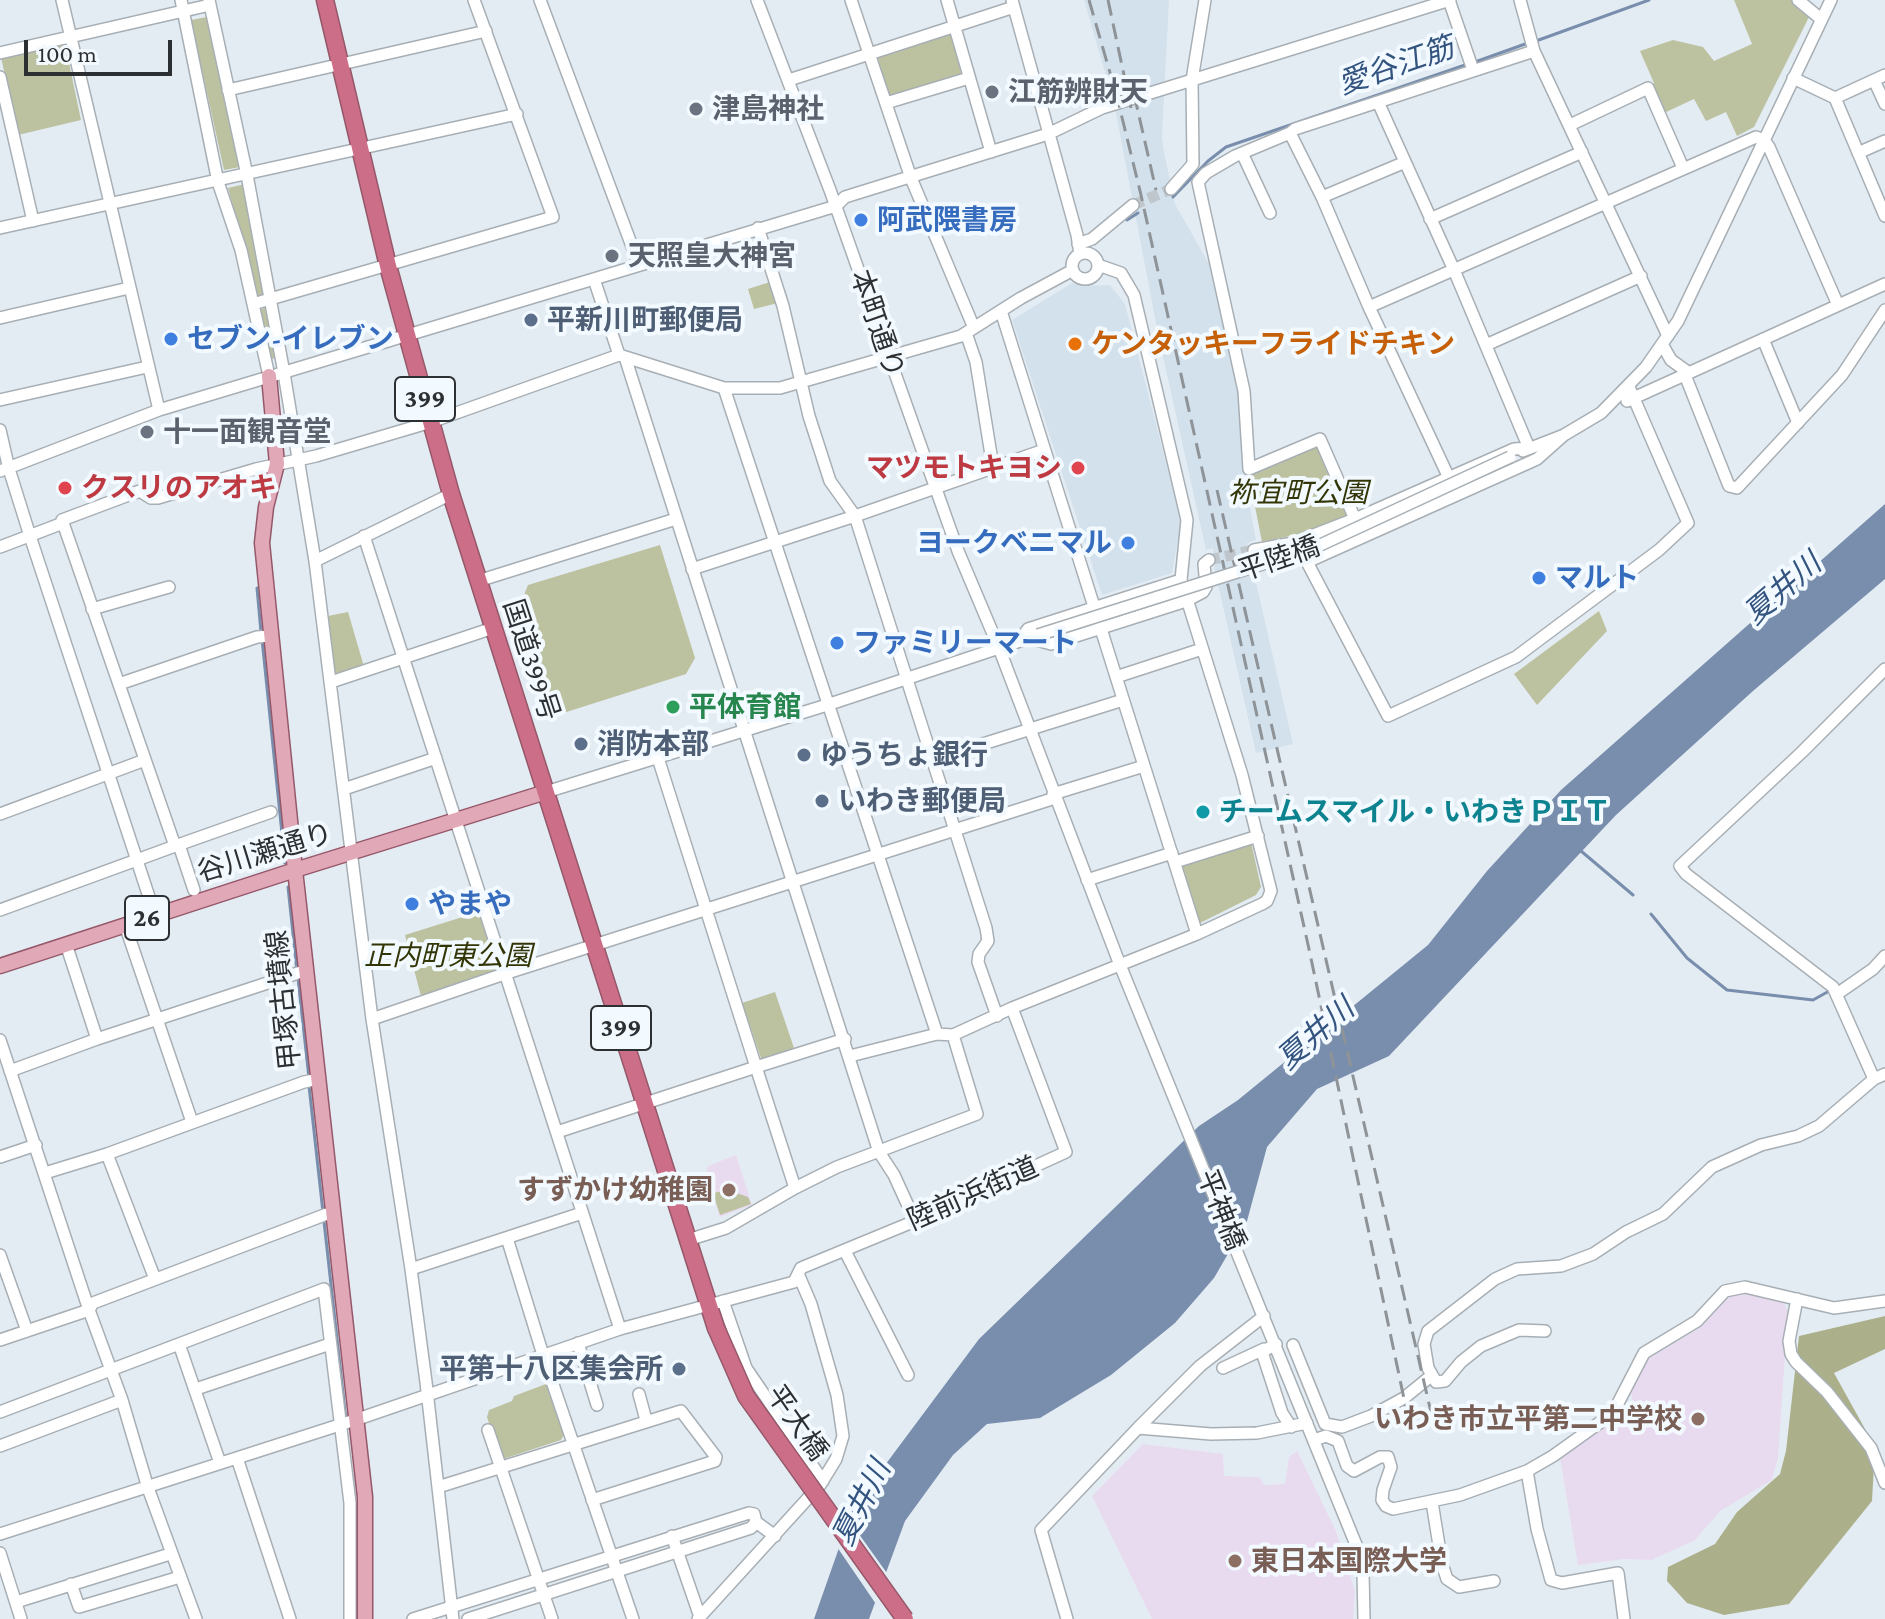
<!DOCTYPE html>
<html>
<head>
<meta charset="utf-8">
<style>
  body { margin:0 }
  #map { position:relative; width:1885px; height:1619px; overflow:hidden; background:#e4ecf3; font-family:"Crimson Pro",serif }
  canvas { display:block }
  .scale { position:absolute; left:24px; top:40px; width:148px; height:36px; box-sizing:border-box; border:4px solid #2d3032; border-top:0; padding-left:10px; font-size:24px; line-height:28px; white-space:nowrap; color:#2d3032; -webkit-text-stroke:6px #f2f9ff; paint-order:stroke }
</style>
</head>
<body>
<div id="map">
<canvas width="1885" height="1619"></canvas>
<div class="scale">100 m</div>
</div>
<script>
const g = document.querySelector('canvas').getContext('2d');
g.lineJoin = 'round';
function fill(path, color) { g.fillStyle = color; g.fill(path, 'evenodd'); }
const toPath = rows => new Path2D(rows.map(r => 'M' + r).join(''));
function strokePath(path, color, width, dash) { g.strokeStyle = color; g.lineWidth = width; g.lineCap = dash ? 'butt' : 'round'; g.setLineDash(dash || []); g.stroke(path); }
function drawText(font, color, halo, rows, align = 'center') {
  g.font = font + ' "Crimson Pro","Noto Sans JP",serif'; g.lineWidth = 8; g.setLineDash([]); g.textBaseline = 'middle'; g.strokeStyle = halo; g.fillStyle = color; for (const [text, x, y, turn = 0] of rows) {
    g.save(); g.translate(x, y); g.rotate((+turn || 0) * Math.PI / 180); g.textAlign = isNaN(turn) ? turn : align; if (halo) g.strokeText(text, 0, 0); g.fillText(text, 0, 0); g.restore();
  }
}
fill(toPath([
  [1084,0,1169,0,1162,137,1164,152,1175,204,1213,271,1241,397,1245,481,1256,540,1247,543,1293,744,1256,753,1213,562,1213,548,1206,550,1158,334,1114,103],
  [1072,283,1081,286,1110,285,1125,304,1181,521,1172,573,1102,595,1012,320]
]), '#d3e1ed');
fill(toPath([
  [736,1155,752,1205,720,1217,706,1174,708,1166],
  [1737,1293,1782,1300,1788,1311,1778,1458,1772,1480,1720,1511,1695,1540,1652,1560,1624,1559,1578,1565,1560,1458,1598,1431,1636,1408,1630,1392,1647,1359,1697,1330,1720,1302],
  [1143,1444,1223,1454,1224,1476,1259,1477,1264,1485,1285,1484,1289,1457,1297,1451,1336,1531,1355,1591,1353,1619,1152,1619,1092,1496]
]), '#e9dbef');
fill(toPath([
  [1734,0,1795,0,1811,13,1754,127,1737,136,1726,112,1706,121,1694,99,1664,113,1651,86,1654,83,1640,51,1673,40,1703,47,1714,61,1752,44],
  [207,17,240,167,224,170,191,20],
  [947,33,951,35,961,73,959,77,892,97,888,95,878,58,879,53],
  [65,44,81,120,18,135,1,57],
  [245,184,266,295,258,297,228,188],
  [770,282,778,303,754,309,748,289],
  [265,308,276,358,271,359,261,309],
  [1309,445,1323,449,1353,517,1308,532,1262,542,1248,471],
  [660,545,695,658,686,674,557,715,520,605,528,585],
  [1599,611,1607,631,1537,705,1514,674],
  [348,612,365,670,332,681,323,617],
  [1251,842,1261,887,1256,895,1198,924,1181,865],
  [485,910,506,972,422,1000,405,935],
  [775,992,795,1051,765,1062,761,1058,742,1003],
  [728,1190,748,1197,751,1204,720,1215,713,1193],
  [546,1384,564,1434,561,1440,503,1459,500,1457,487,1417,489,1410,512,1401,514,1396]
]), '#bcc19f');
fill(toPath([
  [1885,1316,1885,1349,1834,1373,1875,1447,1872,1501,1789,1604,1724,1615,1687,1603,1667,1581,1668,1567,1715,1544,1737,1512,1780,1474,1786,1451,1799,1336]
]), '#abb08a');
fill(toPath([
  [1885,504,1885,579,1753,691,1616,815,1389,1056,1317,1089,1267,1147,1247,1221,1214,1278,1175,1323,1111,1375,1040,1418,987,1424,953,1455,905,1521,869,1619,814,1619,853,1508,979,1339,1199,1126,1238,1100,1428,945,1487,871,1561,790]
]), '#798ead');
fill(toPath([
  [846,1516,889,1576,878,1607,835,1544]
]), '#e4ecf3');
strokePath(toPath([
  [1536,41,1649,0],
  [1475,62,1528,43],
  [1173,197,1208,161,1226,147,1468,64],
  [1127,220,1138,213],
  [257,588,261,632],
  [262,639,285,863],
  [1581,851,1633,895],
  [288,887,297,971],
  [1651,914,1687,958,1727,990,1813,1000,1831,990],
  [298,978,309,1078],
  [309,1086,346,1420],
  [355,1523,355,1563]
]), '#798ead', 3);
strokePath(toPath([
  [1133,205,1171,189],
  [1209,560,1254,550]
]), '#bfc6cc', 11, [11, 5.5]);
const minor = toPath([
  [62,0,159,410],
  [181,0,218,182,241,250,269,376],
  [209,0,247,175,284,373,315,561,372,1019,411,1269,426,1382,453,1619],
  [540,0,639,265],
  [757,0,830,190,958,551,999,648,1120,965,1357,1547,1363,1572,1364,1619],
  [851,0,911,178,974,328],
  [947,0,991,152],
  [1012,0,1077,235,1080,254],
  [1449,0,1473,70],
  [1520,0,1534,51,1668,336],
  [1798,0,1821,19],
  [0,53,210,5],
  [0,77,33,221],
  [1793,78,1835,98,1885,75],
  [789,80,1014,7],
  [1874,80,1885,104],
  [228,90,486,31],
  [1835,98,1885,216],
  [1378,102,1454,270,1529,448,1514,449,1355,519,1293,543,1307,562,1537,459,1564,435],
  [886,103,969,78],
  [1570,125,1648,88,1683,168],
  [1290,133,1322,197,1369,307,1449,478],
  [1242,153,1270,213],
  [1858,153,1885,141],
  [1171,189,1193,164,1192,80,1205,0],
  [1322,197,1403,163],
  [1430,219,1582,152],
  [0,228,517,114],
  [758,228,783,306,809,416,830,481,855,516,986,928,988,941,979,954,978,962,997,1016],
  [1078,244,1092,239,1133,205],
  '1072 266a13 13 0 1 1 26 0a13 13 0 1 1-26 0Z',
  [594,279,619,355],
  [253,304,553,217,474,0],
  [1369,307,1756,137,1764,140,1769,147,1838,305],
  [1001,311,1197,934],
  [0,318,129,288],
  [966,333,976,362,993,467],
  [1763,339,1798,423],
  [1662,344,1671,360,1689,373],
  [1486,345,1641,276],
  [625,357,879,1152,894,1175,915,1221],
  [1685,375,1729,486,1737,488,1842,375,1885,310],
  [724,388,937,1034],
  [0,400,147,367],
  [1627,401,1885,284],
  [0,430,9,469,30,536,155,915],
  [1523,451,1564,435,1601,413,1646,367,1678,321,1831,0],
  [0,471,159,410,836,206,845,197,1048,134,1102,108,1450,0],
  [1355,519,1320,439,1249,469,1244,391,1198,182,1206,173,1235,156,1290,133,1295,129,1534,51],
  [364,536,620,1329],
  [0,547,63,523],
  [1254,550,1293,543],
  [315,561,451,494],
  [1307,562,1388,716,1516,657,1659,550,1688,523,1629,387],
  [692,569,855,516,1044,450],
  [478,581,676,519],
  [92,609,169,587],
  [1029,638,1051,644,1186,601,1203,592,1206,587,1204,564,1209,560],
  [1019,641,1028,629,1181,580],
  [1116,677,1202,649],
  [331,682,493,628],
  [119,684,257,637,270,636],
  [932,760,1123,700],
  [344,789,436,758],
  [546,792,827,705,1038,635],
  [1053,794,1144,766],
  [0,814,145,760],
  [179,845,194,890],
  [175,846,271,812],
  [1175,862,1258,836],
  [1087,880,1172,853],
  [0,910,175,846,62,520,134,493,140,491,151,498,158,498,256,469,316,456,431,422,619,355,724,388,780,388,961,336,1021,298,1073,270],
  [125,925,192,1122],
  [66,944,97,1039],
  [1837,994,1873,969,1885,956],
  [372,1019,507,973,1055,798],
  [0,1040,89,1310,122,1400,148,1488,196,1619],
  [850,1056,937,1034,953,1035,1012,1008],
  [10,1071,97,1039,307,970],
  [1874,1079,1833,987,1686,874,1680,866,1802,752,1885,669],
  [557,1132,756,1067,658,758],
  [107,1154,155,1279],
  [0,1157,36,1145],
  [45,1173,107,1154,304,1082,319,1079],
  [795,1188,837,1167,977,1114,953,1035],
  [507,1238,543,1355,633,1619],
  [688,1240,726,1228,795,1188,756,1067,845,1039],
  [845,1251,908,1375],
  [0,1255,27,1331],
  [411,1269,582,1213],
  [1797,1299,1789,1341,1791,1354,1796,1362,1827,1392,1871,1448,1885,1483],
  [723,1301,746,1368,823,1481],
  [1545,1331,1519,1330,1481,1346,1461,1362,1445,1381,1436,1382,1428,1368,1424,1344,1428,1331,1495,1279,1517,1269,1561,1266,1593,1254,1626,1232,1663,1214,1712,1167,1761,1145,1798,1136,1819,1126,1874,1079,1885,1074],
  [0,1340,89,1310,93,1303,327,1214,334,1215],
  [578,1343,597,1405],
  [179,1344,220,1463],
  [1276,1344,1262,1352,1282,1413,1291,1427],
  [1293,1345,1325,1424,1342,1427,1371,1416,1404,1398,1431,1376],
  [1223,1368,1264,1349],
  [196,1389,330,1344],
  [639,1394,646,1420],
  [0,1412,324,1289,350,1503,350,1619],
  [1138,1428,1200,1366,1264,1316],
  [488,1430,552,1619],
  [1314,1440,1326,1436,1338,1441,1347,1466,1354,1471,1380,1457,1388,1457,1391,1467,1383,1490,1382,1500,1386,1506,1393,1509,1460,1495,1527,1471,1553,1456,1602,1421,1614,1411,1644,1353,1697,1321,1725,1291,1745,1287,1834,1308,1885,1301],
  [0,1446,122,1400],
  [237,1458,290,1619],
  [1527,1471,1537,1529,1551,1580,1562,1583,1618,1573,1624,1619],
  [438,1487,681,1411,716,1457,715,1461,592,1500],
  [1432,1502,1442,1564,1447,1579,1459,1587,1494,1581],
  [0,1534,355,1420,620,1329,794,1282,801,1268,915,1221,1066,1152,1012,1008,1197,934,1262,904,1267,901,1271,891,1242,775,1181,580,1187,520,1134,295,1121,273,1098,265],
  [672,1536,700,1617],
  [0,1553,21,1619],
  [71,1584,79,1607,180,1577],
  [16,1602,170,1554],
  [413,1619,749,1513,754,1514,756,1522,775,1536],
  [468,1619,751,1528,756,1522],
  [698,1619,820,1485,836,1459,843,1436,837,1395,811,1304,799,1276],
  [1067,1619,1041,1530,1138,1428,1211,1434,1257,1433,1307,1423]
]);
const major = toPath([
  [269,376,277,464,266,507,262,543,295,870,365,1497,365,1619],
  [0,966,295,870,546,792]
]);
const highway = toPath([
  [325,0,388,266,451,494,716,1328]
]);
strokePath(minor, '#a7afb5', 14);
strokePath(major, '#95586a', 17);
strokePath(highway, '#95586a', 19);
strokePath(minor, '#fff', 11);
strokePath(major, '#e1a8b8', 14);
strokePath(highway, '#cd6e88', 16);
strokePath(toPath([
  [1089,0,1117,97,1141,195,1309,949,1410,1427],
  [1108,0,1131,108],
  [1134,94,1156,190],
  [1217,490,1433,1421]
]), '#8e9398', 3, [16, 8]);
const minorBridge = toPath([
  [1038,635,1316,547,1510,457]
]);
const highwayBridge = toPath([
  [716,1328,746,1396,905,1619]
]);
strokePath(minorBridge, '#a7afb5', 14, []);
strokePath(highwayBridge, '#95586a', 19, []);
strokePath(minorBridge, '#fff', 11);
strokePath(highwayBridge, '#cd6e88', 16);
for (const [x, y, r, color] of [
  [992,92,8,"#6b7280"],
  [696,109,8,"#6b7280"],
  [861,220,8,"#3f7fe0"],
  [612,256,8,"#6b7280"],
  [531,320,8,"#5c6f8a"],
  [171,339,8,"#3f7fe0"],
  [1075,344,8,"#e8710a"],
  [147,432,8,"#6b7280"],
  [1078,468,8,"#e0444e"],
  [65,488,8,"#e0444e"],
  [1128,543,8,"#3f7fe0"],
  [1539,578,8,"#3f7fe0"],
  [837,643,8,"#3f7fe0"],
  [673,707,8,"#2e9e5b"],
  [581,744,8,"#5c6f8a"],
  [804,755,8,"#5c6f8a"],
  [822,801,8,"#5c6f8a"],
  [1203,812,8,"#0f9aa8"],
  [412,904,8,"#3f7fe0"],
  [729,1190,8,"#8d6e63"],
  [679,1369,8,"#5c6f8a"],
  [1698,1419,8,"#8d6e63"],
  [1235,1561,8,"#8d6e63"]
]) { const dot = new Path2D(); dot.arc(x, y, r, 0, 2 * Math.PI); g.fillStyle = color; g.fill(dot); strokePath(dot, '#f2f9ff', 3); }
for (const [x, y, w] of [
  [425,399,60],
  [147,918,44],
  [621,1028,60]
]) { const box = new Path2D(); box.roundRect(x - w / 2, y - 22, w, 44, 6); g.fillStyle = '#f2f9ff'; g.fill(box); strokePath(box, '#2d3032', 2); }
drawText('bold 26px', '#2d3032', null, [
  ["399",425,399],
  ["26",147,918],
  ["399",621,1028]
]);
drawText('bold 28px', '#5b616d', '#f2f9ff', [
  ["江筋辨財天",1008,92],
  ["津島神社",712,109],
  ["天照皇大神宮",628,256],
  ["十一面観音堂",163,432]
], 'left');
drawText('bold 28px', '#366cbe', '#f2f9ff', [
  ["阿武隈書房",877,220],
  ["セブン-イレブン",187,339],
  ["ヨークベニマル",1112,543,"right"],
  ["マルト",1555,578],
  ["ファミリーマート",853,643],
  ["やまや",428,904]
], 'left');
drawText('bold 28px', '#4e5e75', '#f2f9ff', [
  ["平新川町郵便局",547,320],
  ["消防本部",597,744],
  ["ゆうちょ銀行",820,755],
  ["いわき郵便局",838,801],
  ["平第十八区集会所",663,1369,"right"]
], 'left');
drawText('28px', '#2d3032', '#f2f9ff', [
  ["本町通り",877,324,71],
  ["平陸橋",1279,559,-19],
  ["国道399号",531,660,72],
  ["谷川瀬通り",265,853,-17],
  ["甲塚古墳線",284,1000,-96],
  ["陸前浜街道",973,1194,-24],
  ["平神橋",1221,1210,68],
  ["平大橋",797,1423,55]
]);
drawText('bold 28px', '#c56008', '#f2f9ff', [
  ["ケンタッキーフライドチキン",1091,344]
], 'left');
drawText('bold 28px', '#be3a42', '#f2f9ff', [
  ["マツモトキヨシ",1062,468],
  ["クスリのアオキ",81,488,"left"]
], 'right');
drawText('italic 28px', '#323505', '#f2f9ff', [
  ["祢宜町公園",1298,493],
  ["正内町東公園",448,956]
]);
drawText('bold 28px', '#27864d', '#f2f9ff', [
  ["平体育館",689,707]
], 'left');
drawText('bold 28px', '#0d838f', '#f2f9ff', [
  ["チームスマイル・いわきＰＩＴ",1219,812]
], 'left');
drawText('bold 28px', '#785e54', '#f2f9ff', [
  ["すずかけ幼稚園",713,1190],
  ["いわき市立平第二中学校",1682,1419],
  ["東日本国際大学",1251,1561,"left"]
], 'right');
drawText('italic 30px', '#345480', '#f2f9ff', [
  ["愛谷江筋",1396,66,-19],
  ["夏井川",1783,589,-41],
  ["夏井川",1316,1034,-41],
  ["夏井川",862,1503,-63]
]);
</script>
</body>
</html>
